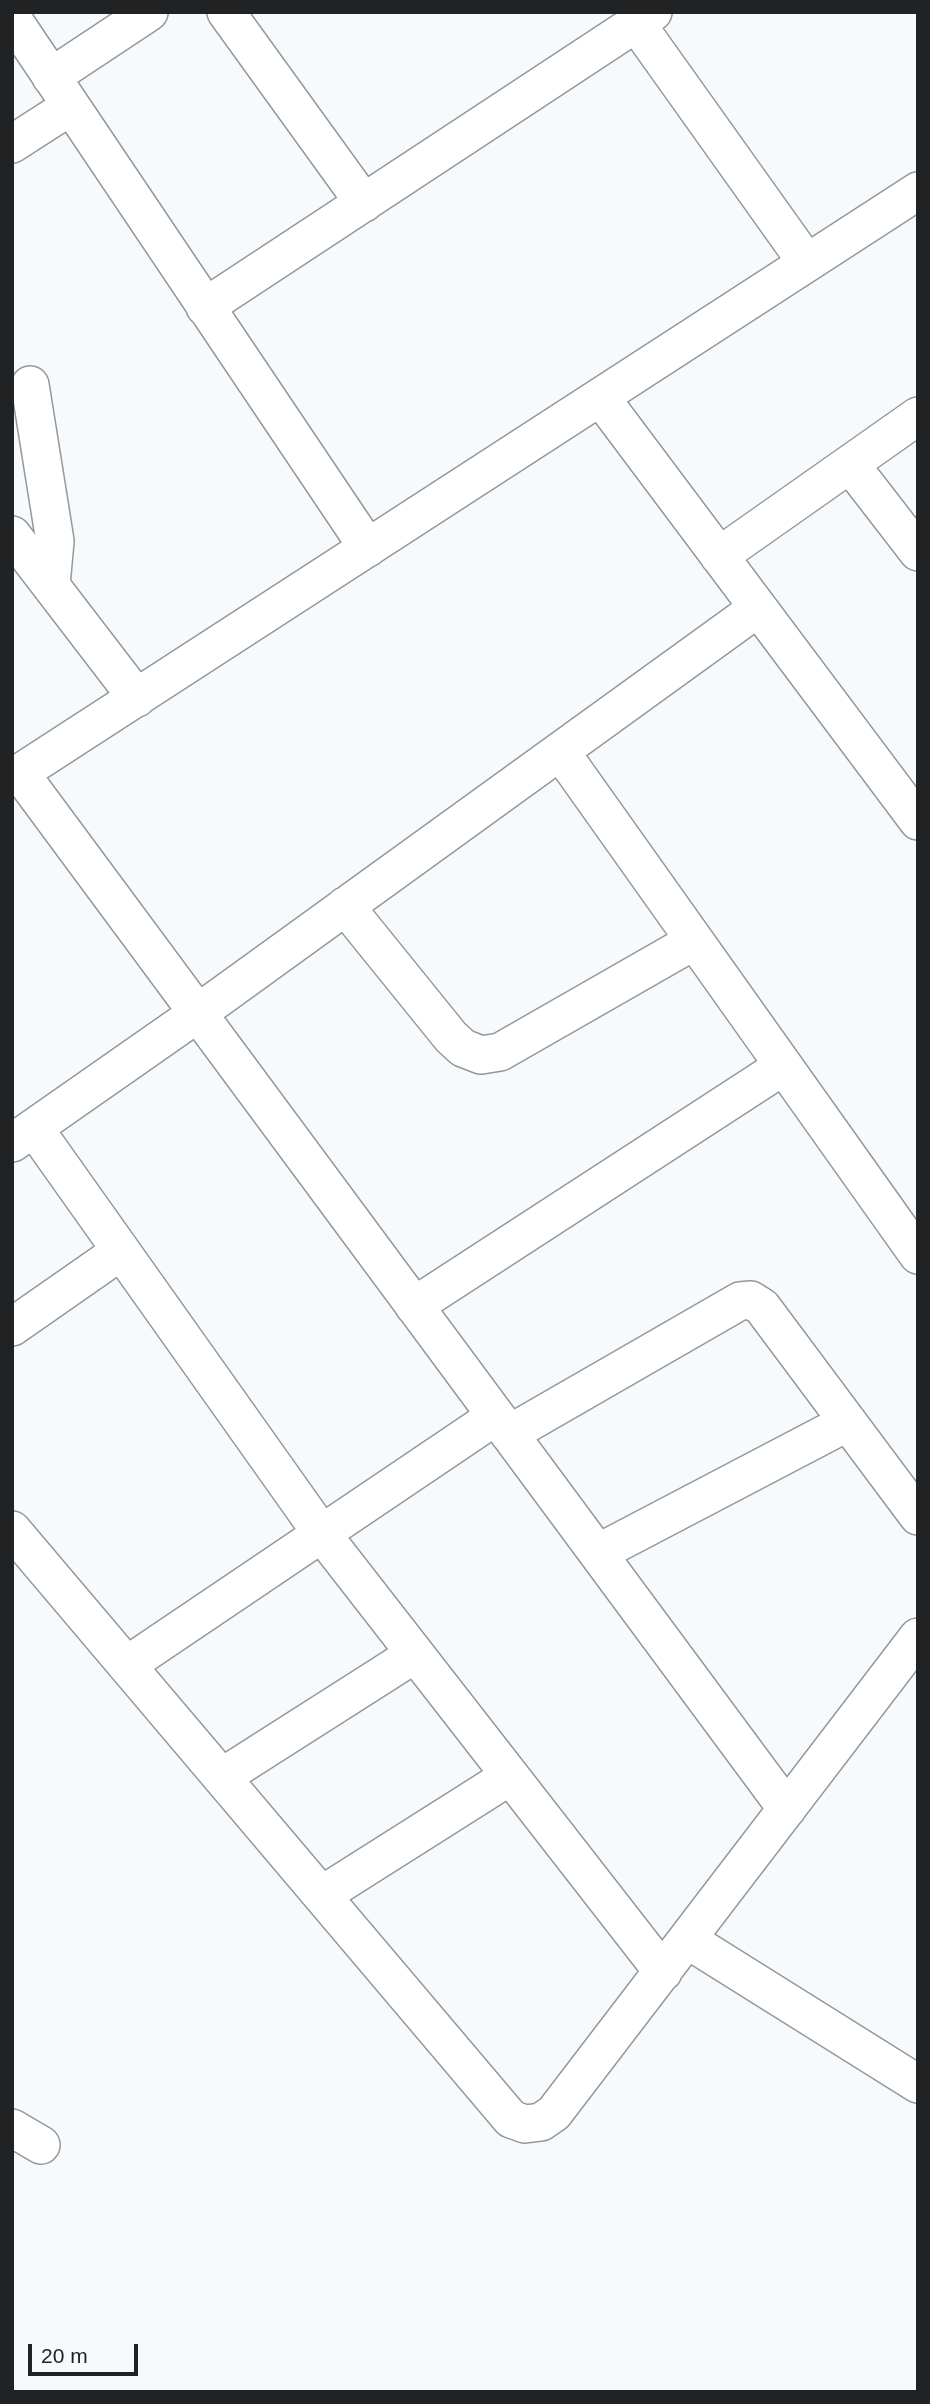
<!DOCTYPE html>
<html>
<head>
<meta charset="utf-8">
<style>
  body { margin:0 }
  #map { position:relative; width:930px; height:2404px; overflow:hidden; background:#f6fafd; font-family:Arial,sans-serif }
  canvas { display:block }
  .frame { position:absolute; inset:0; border:14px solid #202223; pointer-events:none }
  .scale { position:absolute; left:28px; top:2344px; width:110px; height:32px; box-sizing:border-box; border:4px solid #202223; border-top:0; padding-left:9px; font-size:21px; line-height:24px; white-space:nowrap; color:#202223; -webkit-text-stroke:5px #f6fafd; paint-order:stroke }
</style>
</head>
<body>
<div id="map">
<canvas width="930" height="2404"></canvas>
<div class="frame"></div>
<div class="scale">20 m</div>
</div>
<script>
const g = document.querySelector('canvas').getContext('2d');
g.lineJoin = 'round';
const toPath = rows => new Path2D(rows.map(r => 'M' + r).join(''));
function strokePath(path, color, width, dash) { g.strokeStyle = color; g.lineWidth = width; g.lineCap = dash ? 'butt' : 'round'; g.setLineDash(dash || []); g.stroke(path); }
const minor = toPath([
  [226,12,364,203],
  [12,18,368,548],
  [636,23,807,263],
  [51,77,149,12],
  [12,144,71,106],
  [205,307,653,12],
  [30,385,55,541,51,585],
  [601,398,918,821],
  [850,464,918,552],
  [12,535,137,698],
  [719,556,918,416],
  [560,751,918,1255],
  [20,773,787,1809],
  [12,778,918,191],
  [345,906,451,1037,463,1048,481,1055,500,1052,694,941],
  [34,1128,322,1534,663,1972],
  [12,1143,198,1013,758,608],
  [414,1306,782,1067],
  [12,1327,121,1251],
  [509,1434,740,1301,751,1300,762,1307,918,1516],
  [12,1530,511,2119,525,2124,541,2122,554,2113,918,1637],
  [598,1553,848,1422],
  [127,1665,496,1416],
  [222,1777,415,1654],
  [322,1895,510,1776],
  [688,1940,918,2084],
  [12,2128,41,2145]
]);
strokePath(minor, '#94989a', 40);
strokePath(minor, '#fff', 37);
</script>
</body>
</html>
